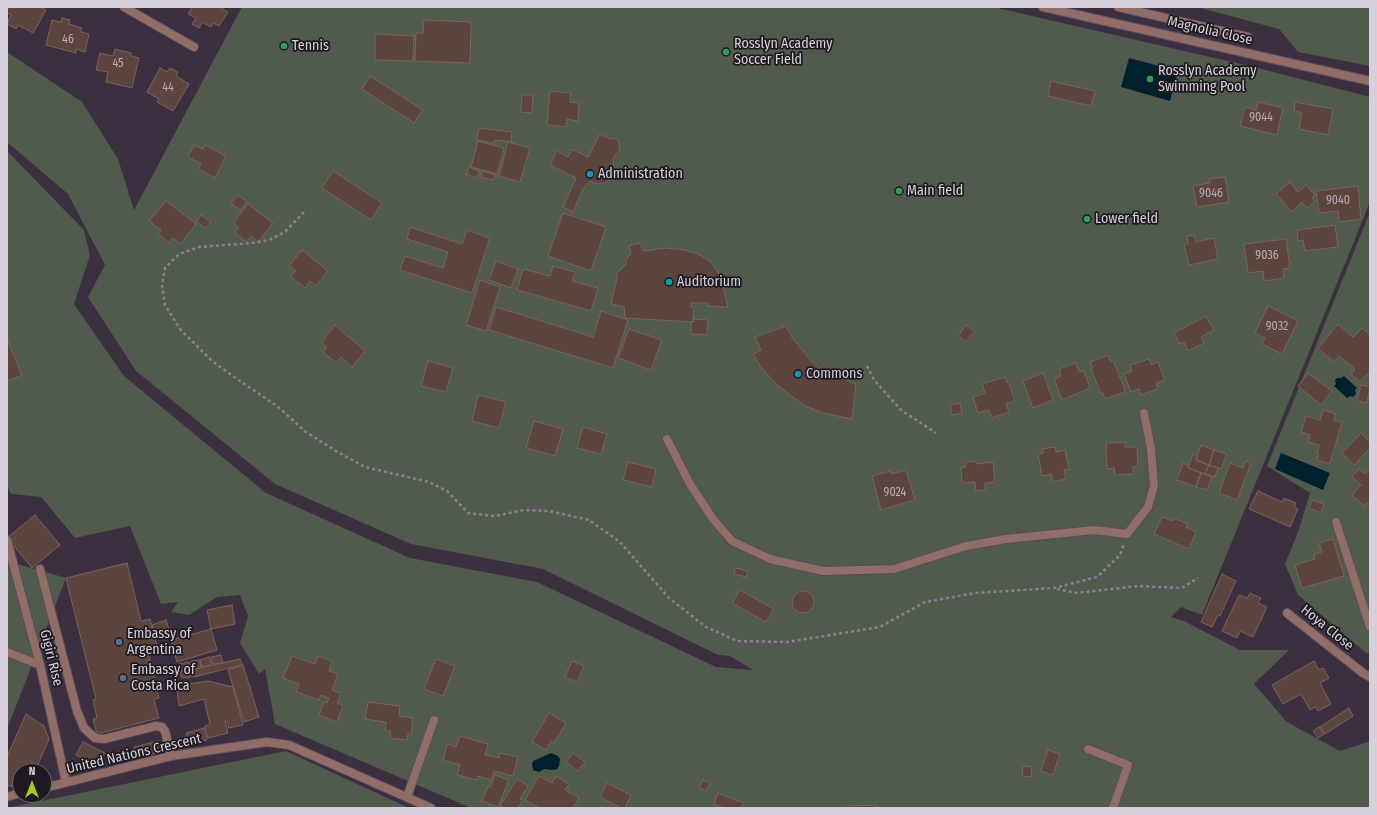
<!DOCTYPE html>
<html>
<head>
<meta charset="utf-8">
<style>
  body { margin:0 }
  #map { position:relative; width:1377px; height:815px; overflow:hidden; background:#3b2f40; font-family:"Fira Sans Condensed",sans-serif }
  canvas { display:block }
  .frame { position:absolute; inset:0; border:8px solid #d7d0db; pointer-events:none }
  .north { position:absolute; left:12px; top:763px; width:40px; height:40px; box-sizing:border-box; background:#1f1a21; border:1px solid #69636b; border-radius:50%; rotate:0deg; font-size:11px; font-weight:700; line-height:16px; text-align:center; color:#d7d0db }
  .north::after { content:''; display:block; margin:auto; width:14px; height:18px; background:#a7c820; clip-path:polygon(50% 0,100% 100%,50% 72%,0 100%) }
</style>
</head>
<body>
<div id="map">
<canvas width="1377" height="815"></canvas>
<div class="frame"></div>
<div class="north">N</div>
</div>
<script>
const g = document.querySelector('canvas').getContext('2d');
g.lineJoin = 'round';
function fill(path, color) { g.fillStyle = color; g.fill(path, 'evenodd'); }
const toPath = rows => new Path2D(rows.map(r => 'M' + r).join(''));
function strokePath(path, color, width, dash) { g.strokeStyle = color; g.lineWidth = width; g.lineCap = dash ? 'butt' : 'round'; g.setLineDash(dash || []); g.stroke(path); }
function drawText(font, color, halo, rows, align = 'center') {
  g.font = font + ' "Fira Sans Condensed",sans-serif'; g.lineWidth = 3.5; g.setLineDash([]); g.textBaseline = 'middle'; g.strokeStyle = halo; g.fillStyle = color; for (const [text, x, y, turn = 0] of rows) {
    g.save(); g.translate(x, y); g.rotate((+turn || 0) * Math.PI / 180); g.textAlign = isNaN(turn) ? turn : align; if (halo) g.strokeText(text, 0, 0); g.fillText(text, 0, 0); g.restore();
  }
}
fill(toPath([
  [242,7,993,7,1258,68,1370,97,1370,202,1202,615,1181,607,1171,617,1184,621,1240,650,1289,650,1254,684,1287,722,1340,751,1370,741,1370,808,471,808,275,724,265,669,259,674,240,643,248,616,240,595,217,597,189,615,171,612,178,602,161,604,130,526,75,538,41,497,11,494,7,486,7,151,84,230,90,255,74,304,124,376,266,493,410,558,537,582,716,667,753,670,730,656,718,655,543,569,411,544,275,484,136,371,88,297,105,265,68,194,7,142,7,52,82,102,118,159,134,210],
  [1197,7,1370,7,1370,66,1298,52,1279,29],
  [1370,212,1370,654,1366,653,1298,595,1285,564,1298,532,1310,493,1267,466],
  [7,561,66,578,7,729],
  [286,751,409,808,7,808]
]), '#505b4e');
fill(toPath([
  [1129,58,1178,71,1170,101,1121,87],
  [1344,376,1357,388,1355,390,1356,394,1353,397,1350,396,1347,398,1334,386,1336,384,1335,380,1337,378,1341,378],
  [1281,453,1330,473,1323,490,1275,469],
  [551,753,558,756,560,759,559,766,557,769,553,770,544,769,539,772,533,770,532,764,533,761]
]), '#00202c');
const building = toPath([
  [7,7,40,7,46,10,33,33,18,25,16,29,7,24,11,15,7,13,7,7],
  [192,7,222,7,221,8,228,12,219,26,213,23,211,27,202,22,199,28,192,24,196,18,188,14,192,7],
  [62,18,70,20,69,24,82,28,81,32,89,34,85,52,76,49,76,53,46,45,52,20,61,22,62,18],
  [424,20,471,22,470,63,415,61,416,33,423,33,424,20],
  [375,34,414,36,413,61,375,60,375,34],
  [115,49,131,53,131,56,139,58,132,88,106,82,108,72,96,70,100,53,113,56,115,49],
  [160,68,167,72,170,68,178,72,176,76,189,84,173,111,157,102,159,99,147,92,160,68],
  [370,76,423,110,414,123,362,89,370,76],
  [1051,81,1095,91,1091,106,1048,96,1051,81],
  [550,91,571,93,570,102,579,103,578,121,567,119,566,127,547,125,550,91],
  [522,95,533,95,532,113,521,112,522,95],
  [1258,102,1283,108,1277,135,1240,126,1245,107,1256,110,1258,102],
  [1295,102,1333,109,1328,135,1299,129,1302,113,1294,111,1295,102],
  [479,128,512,132,511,142,495,140,494,143,477,140,479,128],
  [600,134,610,139,617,139,620,146,619,151,614,157,612,171,607,182,598,184,590,181,583,189,573,212,563,207,576,178,550,165,557,151,568,157,572,149,588,157,600,134],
  [478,141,504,148,497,174,471,167,478,141],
  [508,142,530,148,520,182,499,176,508,142],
  [194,145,203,149,205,145,226,156,215,178,198,169,201,164,188,157,194,145],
  [469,167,479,171,477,178,466,174,469,167],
  [333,171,382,203,371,220,322,188,333,171],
  [483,171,495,175,493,180,481,177,483,171],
  [1225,177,1229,202,1197,207,1193,186,1210,183,1209,179,1225,177],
  [1290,182,1298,192,1306,185,1315,195,1312,198,1315,201,1307,208,1302,202,1292,212,1276,194,1290,182],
  [1358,186,1361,219,1339,222,1338,211,1319,213,1316,191,1358,186],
  [238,195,247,202,240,210,231,203,238,195],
  [166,201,196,224,180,244,173,238,169,243,158,234,161,230,149,221,166,201],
  [248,204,273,223,258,242,251,236,246,242,235,232,239,227,233,223,248,204],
  [563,213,606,227,591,271,548,256,563,213],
  [201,215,211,222,206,228,196,222,201,215],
  [1335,225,1338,247,1305,251,1303,240,1298,241,1297,230,1335,225],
  [410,227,462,244,467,230,490,238,472,293,400,270,405,256,443,268,448,252,407,239,410,227],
  [1194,235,1196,242,1214,238,1218,259,1189,265,1184,245,1188,244,1187,236,1194,235],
  [1286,239,1290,268,1283,269,1284,278,1264,281,1263,271,1248,273,1244,244,1286,239],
  [639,243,644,251,665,248,685,250,698,254,710,261,718,272,723,286,728,307,708,306,708,303,691,303,691,307,694,307,693,322,625,318,624,307,611,304,617,278,617,273,626,264,626,259,631,254,629,246,639,243],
  [302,250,328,271,316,286,310,281,305,288,291,277,296,271,289,266,302,250],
  [496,261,518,269,511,288,489,280,496,261],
  [553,266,575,272,572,281,598,288,591,311,517,290,523,269,550,276,553,266],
  [480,280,500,287,486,331,466,325,480,280],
  [1268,306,1298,321,1282,354,1262,344,1265,338,1255,333,1268,306],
  [496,307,593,337,601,311,628,320,613,368,489,330,496,307],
  [1206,316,1214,330,1201,337,1204,343,1188,351,1184,342,1180,344,1174,333,1206,316],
  [693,319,708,320,707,335,691,334,691,322,693,322,693,319],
  [1338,324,1353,337,1362,328,1370,335,1370,371,1360,382,1351,374,1355,369,1339,356,1334,362,1318,348,1338,324],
  [335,325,365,351,352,367,341,357,336,363,323,352,327,347,321,342,335,325],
  [966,325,975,331,966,342,958,336,966,325],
  [786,326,793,339,812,362,824,371,856,384,852,419,823,413,805,406,777,385,761,367,753,354,761,350,755,337,786,326],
  [629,329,662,340,651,370,618,358,629,329],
  [8,342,22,375,7,381,7,343,8,342],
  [1108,355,1111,362,1113,361,1124,387,1125,392,1105,399,1103,393,1101,394,1091,369,1093,368,1090,362,1108,355],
  [1149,359,1151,365,1158,362,1165,380,1156,383,1158,389,1141,395,1139,389,1131,392,1124,374,1132,371,1130,365,1149,359],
  [428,361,453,368,446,392,421,386,428,361],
  [1076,363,1079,372,1084,371,1090,388,1062,400,1054,379,1061,376,1059,369,1076,363],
  [1043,373,1053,400,1033,408,1023,381,1043,373],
  [1308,373,1332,391,1321,405,1298,386,1308,373],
  [1005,377,1007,383,1009,383,1015,401,1006,404,1009,412,992,418,989,410,978,413,973,397,985,393,982,384,1005,377],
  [1361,385,1370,387,1367,403,1357,401,1361,385],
  [478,395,506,402,499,428,472,421,478,395],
  [960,403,962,413,952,415,950,405,960,403],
  [1323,410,1336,414,1334,420,1342,422,1330,464,1317,460,1319,454,1317,453,1319,445,1308,442,1310,435,1301,432,1306,416,1320,420,1323,410],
  [534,421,563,429,555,456,526,448,534,421],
  [583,427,607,434,601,454,577,448,583,427],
  [1361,433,1370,442,1370,448,1354,465,1342,453,1361,433],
  [1125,442,1125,447,1137,447,1138,466,1133,467,1133,474,1115,475,1114,468,1107,469,1106,443,1125,442],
  [1201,445,1214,450,1209,465,1196,460,1201,445],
  [1055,447,1056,452,1065,450,1069,469,1064,470,1066,479,1053,482,1051,474,1042,476,1038,454,1043,453,1042,449,1055,447],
  [1214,450,1227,454,1221,469,1209,465,1214,450],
  [1193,454,1197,456,1196,460,1209,465,1205,474,1188,468,1193,454],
  [976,461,976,464,993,462,995,482,985,483,985,490,976,491,975,482,962,483,961,468,966,467,966,462,976,461],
  [1246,461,1251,463,1237,500,1219,493,1230,463,1243,468,1246,461],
  [628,462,656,469,652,487,623,480,628,462],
  [1183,463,1189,466,1188,468,1201,473,1196,487,1177,480,1183,463],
  [1209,465,1218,468,1215,477,1205,474,1209,465],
  [1359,469,1365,474,1370,469,1370,505,1367,502,1364,506,1352,495,1361,485,1352,477,1359,469],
  [906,470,915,500,881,510,872,476,890,471,891,474,906,470],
  [1201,473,1212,477,1207,490,1196,487,1201,473],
  [1258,491,1282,502,1284,498,1296,503,1294,507,1298,509,1290,527,1249,509,1258,491],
  [1312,500,1324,504,1321,513,1309,508,1312,500],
  [35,515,60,545,32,568,7,538,35,515],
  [1162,517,1172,521,1173,518,1188,524,1186,527,1196,532,1189,549,1154,534,1162,517],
  [1333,539,1344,576,1302,588,1295,565,1315,559,1314,554,1322,552,1319,543,1333,539],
  [127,563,141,621,150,619,158,650,148,652,159,698,154,699,159,718,97,734,93,719,97,718,93,700,96,699,66,578,127,563],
  [735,568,748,571,746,577,734,574,735,568],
  [1222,574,1236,581,1220,616,1218,615,1212,627,1201,622,1222,574],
  [740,590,774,609,766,622,732,603,740,590],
  '792 602a11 11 0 1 1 22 0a11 11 0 1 1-22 0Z',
  [1250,593,1261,598,1258,603,1267,607,1253,637,1240,631,1237,638,1222,631,1239,595,1247,598,1250,593],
  [232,605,235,624,211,629,207,610,232,605],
  [166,620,170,632,156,637,152,625,166,620],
  [211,629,217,650,177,662,171,640,211,629],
  [221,655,223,663,212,664,211,657,221,655],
  [292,656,315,664,318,656,332,661,329,671,338,674,332,690,341,693,337,703,343,705,337,722,319,715,324,702,327,703,329,698,321,695,319,700,296,692,299,684,283,678,292,656],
  [209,657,211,665,202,667,200,660,209,657],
  [240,659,242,665,193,677,191,670,240,659],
  [436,659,455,666,443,696,424,689,436,659],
  [200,660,201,668,193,669,191,661,200,660],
  [572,661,584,666,577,682,565,677,572,661],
  [1314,661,1319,670,1323,668,1329,678,1320,683,1331,704,1318,711,1315,707,1310,710,1301,694,1283,704,1272,685,1314,661],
  [189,662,190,669,181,671,179,664,189,662],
  [243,665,259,717,244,722,228,670,243,665],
  [170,669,171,674,165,675,163,670,170,669],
  [189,670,191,677,182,678,180,672,189,670],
  [208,681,233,687,243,725,229,728,227,721,225,721,228,733,208,738,205,726,210,724,204,699,179,706,177,692,188,684,208,681],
  [368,702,400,706,399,716,413,718,411,734,408,734,407,740,390,738,391,731,385,731,386,722,365,719,368,702],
  [1349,708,1353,716,1325,734,1320,727,1349,708],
  [549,713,566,723,554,743,551,741,546,750,532,742,549,713],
  [26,714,44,726,49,739,35,771,20,771,20,785,14,787,7,785,7,757,26,714],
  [1319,727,1324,734,1318,738,1313,731,1319,727],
  [204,728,207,740,189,745,186,733,204,728],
  [460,736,488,744,485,755,499,758,500,753,518,757,513,776,494,771,491,780,478,776,477,780,457,775,460,765,443,760,447,744,456,747,460,736],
  [158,741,161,752,136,758,134,747,158,741],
  [83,742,105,753,98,766,76,755,83,742],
  [1048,750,1060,754,1053,775,1041,771,1048,750],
  [573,753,585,762,578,771,566,762,573,753],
  [1023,766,1032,767,1031,777,1022,776,1023,766],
  [495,775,509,780,498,807,482,801,488,786,490,787,495,775],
  [539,776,552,783,556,776,569,784,565,790,579,798,573,808,540,808,525,800,539,776],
  [517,779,528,786,520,799,523,800,518,808,504,808,500,806,517,779],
  [703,780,710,783,706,791,699,787,703,780],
  [607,783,631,795,625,808,621,808,600,797,607,783],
  [718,793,743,803,741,808,724,808,714,804,718,793],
  [876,805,876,808,878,808,848,808,848,806,876,805]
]);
fill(building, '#5b453e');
strokePath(building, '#7b635c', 1);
const service = toPath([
  [1118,7,1248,37],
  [667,439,690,484,713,519,732,541,770,559,823,571,894,569,966,546,1006,539,1094,530,1127,534,1148,507,1154,486,1151,449,1144,413],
  [1336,522,1370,627],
  [7,540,40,665,66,782],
  [40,569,77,711,84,728,95,738,104,739,156,726,162,727,165,731,171,756],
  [7,652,40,665],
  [407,797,434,720]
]);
const minor = toPath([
  [124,7,194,47],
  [1043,7,1370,81],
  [1287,613,1363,673,1370,677],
  [1088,749,1128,765,1113,808],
  [44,788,171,756,267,742,289,745,431,808],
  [7,797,20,793]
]);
strokePath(service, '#574c5c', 10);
strokePath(minor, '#574c5c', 10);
strokePath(toPath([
  [304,212,285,232,269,240,252,243,199,247,179,254,165,268,162,285,165,305,180,329,212,361,240,381,277,406,306,432,336,451,365,467,429,482,447,491,468,513,495,516,524,510,549,511,589,520,620,542,669,598,706,627,737,641,787,642,880,627,925,602,975,593,1054,588,1097,577,1120,555,1124,543],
  [867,366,874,380,901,410,936,433],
  [1057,589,1077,593,1138,586,1182,588,1198,578]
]), '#89808e', 2.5, [3, 3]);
strokePath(service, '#906d66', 8);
strokePath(minor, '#906d66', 8);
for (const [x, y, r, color] of [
  [284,46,4,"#2e9e5b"],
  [726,52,4,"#2e9e5b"],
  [1150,79,4,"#2e9e5b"],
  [590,174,4,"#0f9aa8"],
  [899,191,4,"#2e9e5b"],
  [1087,219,4,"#2e9e5b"],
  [669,282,4,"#0f9aa8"],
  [798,374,4,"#0f9aa8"],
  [119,642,4,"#5c6f8a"],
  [123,678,4,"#5c6f8a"]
]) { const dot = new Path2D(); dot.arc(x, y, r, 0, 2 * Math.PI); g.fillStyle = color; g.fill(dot); strokePath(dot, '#1f1a21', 1.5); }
drawText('12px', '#b8adb4', null, [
  ["46",68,40],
  ["45",118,64],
  ["44",168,88],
  ["9044",1261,118],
  ["9046",1211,194],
  ["9040",1338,201],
  ["9036",1267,256],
  ["9032",1277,327],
  ["9024",895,493]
]);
drawText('14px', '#d7d0db', '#1f1a21', [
  ["Magnolia Close",1210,31,13],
  ["Hoya Close",1327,628,39],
  ["Gigiri Rise",51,658,76],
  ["United Nations Crescent",134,754,-13]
]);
drawText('14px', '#d7d0db', '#1f1a21', [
  ["Rosslyn Academy",734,44],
  ["Soccer Field",734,60],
  ["Tennis",292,46],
  ["Rosslyn Academy",1158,71],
  ["Swimming Pool",1158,87],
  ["Administration",598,174],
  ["Main field",907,191],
  ["Lower field",1095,219],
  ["Auditorium",677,282],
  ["Commons",806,374],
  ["Embassy of",127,634],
  ["Argentina",127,650],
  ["Embassy of",131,670],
  ["Costa Rica",131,686]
], 'left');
</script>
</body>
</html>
